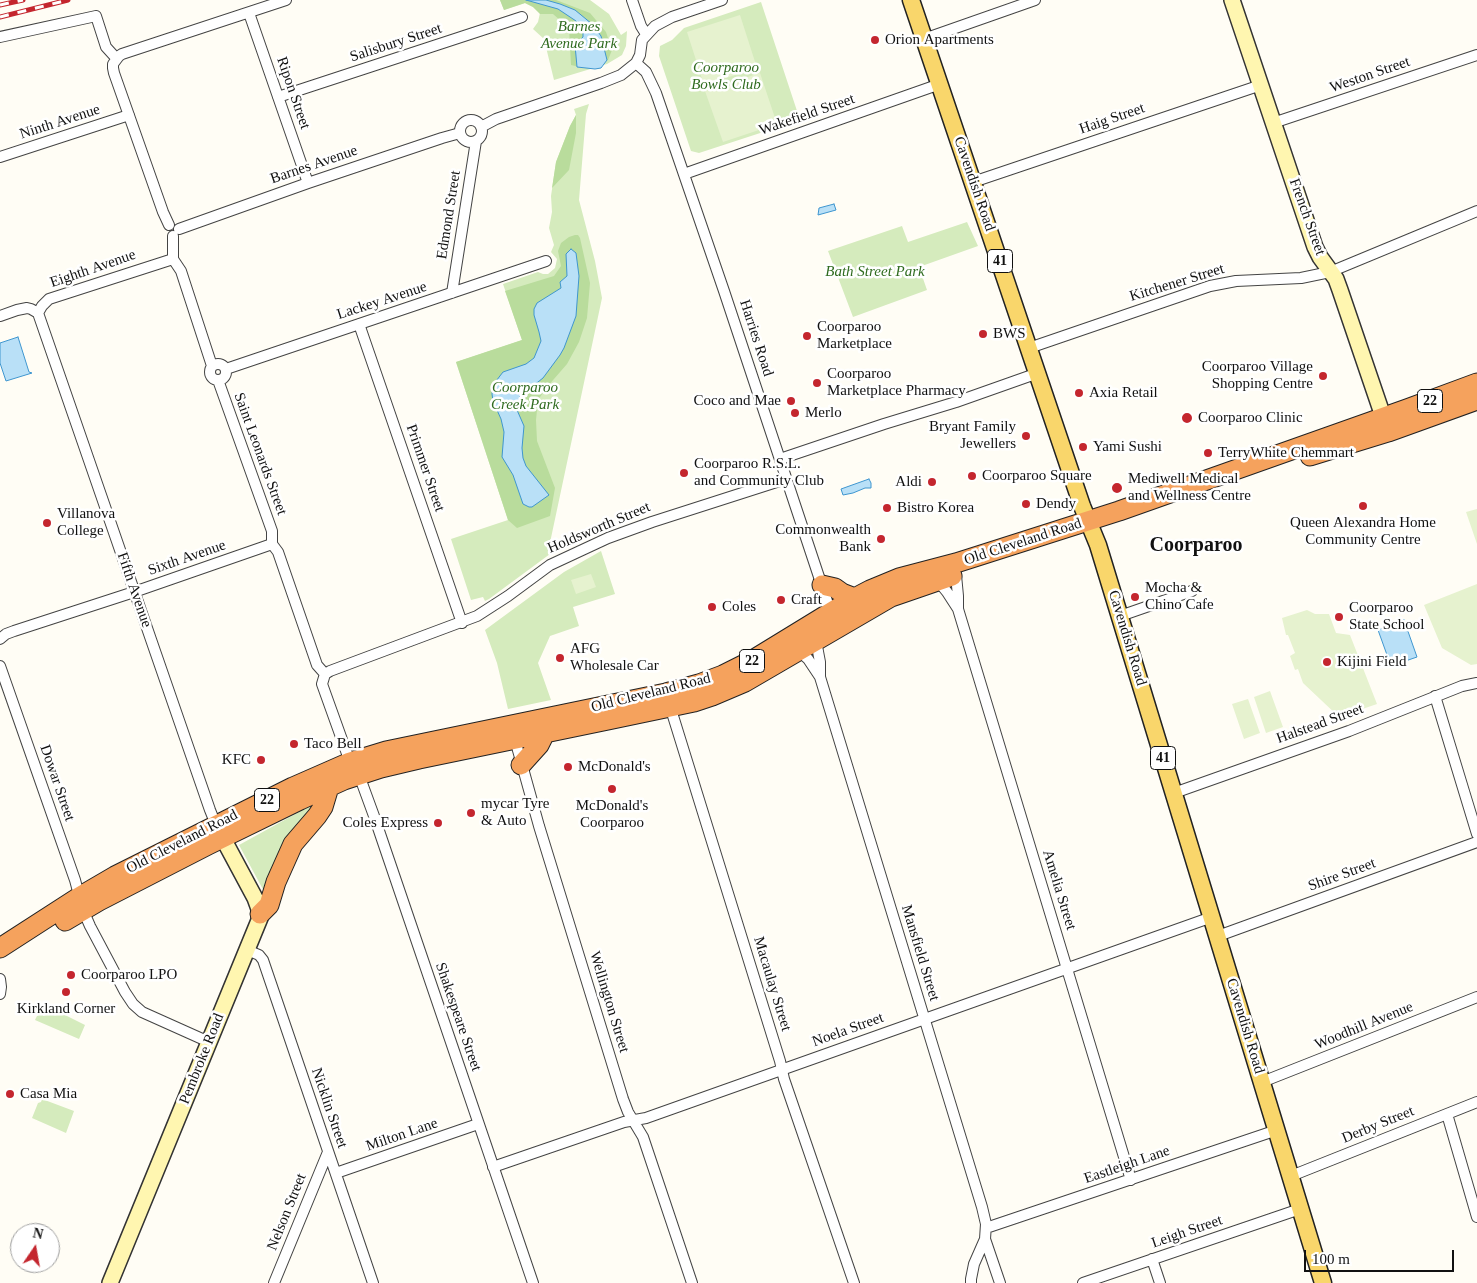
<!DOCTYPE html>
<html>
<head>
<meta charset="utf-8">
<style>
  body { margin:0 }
  #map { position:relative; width:1477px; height:1283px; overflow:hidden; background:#fffdf5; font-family:Georgia,serif }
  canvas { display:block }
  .north { position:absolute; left:10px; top:1223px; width:50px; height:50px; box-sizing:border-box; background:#fff; border:1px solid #a0a0a0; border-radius:50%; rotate:12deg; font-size:14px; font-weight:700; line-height:20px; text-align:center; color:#111 }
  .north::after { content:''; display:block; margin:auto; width:18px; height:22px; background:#c4262e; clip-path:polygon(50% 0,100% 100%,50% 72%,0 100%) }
  .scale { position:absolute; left:1304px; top:1250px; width:150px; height:22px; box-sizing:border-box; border:2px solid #111; border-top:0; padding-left:6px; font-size:15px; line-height:18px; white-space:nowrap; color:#111; -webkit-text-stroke:4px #fff; paint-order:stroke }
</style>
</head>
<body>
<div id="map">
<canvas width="1477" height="1283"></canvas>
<div class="north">N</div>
<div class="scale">100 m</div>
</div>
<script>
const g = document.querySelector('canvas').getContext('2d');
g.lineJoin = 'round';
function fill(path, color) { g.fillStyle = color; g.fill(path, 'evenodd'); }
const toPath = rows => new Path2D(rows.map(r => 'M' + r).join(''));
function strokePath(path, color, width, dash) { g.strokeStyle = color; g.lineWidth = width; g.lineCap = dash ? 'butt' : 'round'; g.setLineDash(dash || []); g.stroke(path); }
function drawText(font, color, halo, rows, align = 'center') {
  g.font = font + ' Georgia,serif'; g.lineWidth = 5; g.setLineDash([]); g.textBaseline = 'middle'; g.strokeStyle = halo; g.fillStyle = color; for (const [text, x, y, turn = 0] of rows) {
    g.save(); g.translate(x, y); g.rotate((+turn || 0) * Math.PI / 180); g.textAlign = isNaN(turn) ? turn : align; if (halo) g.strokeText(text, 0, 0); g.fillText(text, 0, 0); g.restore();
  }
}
fill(toPath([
  [500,0,590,0,609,14,621,35,627,31,626,46,622,55,607,64,554,80,544,39,533,29,538,22,540,13,533,7,525,3,504,10],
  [761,2,800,120,699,153,691,151,659,56,660,46,672,40,684,28],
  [589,104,586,114,579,200,595,261,602,298,548,552,550,554,489,599,485,601,483,597,471,600,451,539,508,520,456,362,522,340,503,284,538,272,543,274,548,274,555,268,557,259,551,252,554,245,549,228,552,212,551,196,556,162,570,126,576,115,574,109],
  [967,222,978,246,919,267,927,290,853,317,828,251,902,226,908,242],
  [601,551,615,594,573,607,579,626,550,636,538,663,551,700,508,709,497,663,485,630,564,572],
  [319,801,266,895,239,845],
  [45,1005,85,1025,79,1039,35,1020,37,1016,41,1014,44,1016,46,1010,43,1009],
  [42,1099,74,1111,66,1133,32,1118,38,1103,41,1102]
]), '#d5ebbd');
fill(toPath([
  [500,0,556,0,590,13,606,32,612,50,608,60,580,67,571,65,569,28,553,14,540,14,533,7,525,3,504,10],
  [576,115,576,133,569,170,552,188,556,162,570,126],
  [575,235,578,235,580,238,590,283,587,318,579,342,567,364,547,387,538,400,536,420,537,441,555,488,550,516,517,528,508,520,456,362,522,340,505,291,554,276,561,266,558,251,561,243,569,237]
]), '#b9dc9c');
fill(toPath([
  [740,15,757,68,704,85,687,32],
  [760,73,777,124,723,142,705,91],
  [1477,509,1477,544,1466,512],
  [591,574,596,587,576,594,571,580],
  [1477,584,1477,664,1471,665,1442,648,1424,605],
  [1307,610,1315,614,1329,614,1336,633,1350,635,1377,704,1339,717,1303,683,1298,669,1295,670,1290,656,1295,653,1288,635,1286,635,1282,618],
  [1270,691,1283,727,1266,733,1254,697],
  [1248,699,1260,733,1244,739,1232,704]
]), '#e6f2cf');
const water = toPath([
  [526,0,546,0,560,4,575,10,592,24,601,36,607,60,601,68,595,69,577,67,575,45,583,37,583,33,576,21,558,9,526,0],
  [834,204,836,210,818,215,819,208,834,204],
  [571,249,576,253,579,276,576,316,564,348,560,355,543,378,520,396,518,403,517,410,524,426,522,448,523,458,526,466,549,495,532,507,529,507,523,504,513,475,502,457,504,432,501,419,493,401,492,394,493,385,503,372,526,364,534,358,541,341,539,332,534,315,534,309,537,303,561,288,560,282,567,276,566,254,571,249],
  [18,337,29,372,32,373,6,381,0,363,0,343,18,337],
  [869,479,871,483,871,488,865,488,853,493,843,495,841,489,869,479],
  [1404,620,1417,657,1391,666,1378,630,1404,620]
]);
fill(water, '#b9e0f7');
strokePath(water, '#3f96cf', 1);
const street = toPath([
  [632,0,641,26,646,34],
  [249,13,308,183],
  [0,37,96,16,106,47,116,58],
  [924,39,1035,0],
  [636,63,646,72,656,93,724,291,832,616],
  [278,97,522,17],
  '460 131a11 11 0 1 1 22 0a11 11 0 1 1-22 0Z',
  [1273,123,1477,55],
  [481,127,496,119,601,83,621,75,636,63,640,55,642,40,655,26,672,17,722,0],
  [0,157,129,115],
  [684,174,940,84],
  [973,182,1261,85],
  [169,225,163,212,114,73,113,68,113,64,119,56,122,54,286,0],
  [179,229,308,183,442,138,460,133],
  [173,236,173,259,181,271,212,366],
  [452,293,476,141],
  [38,313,210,810,216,825],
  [38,313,42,306,49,299,173,259],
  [0,316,17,310,27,308,31,309,38,313],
  [359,324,462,623],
  [1029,348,1210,286,1236,281,1301,278,1330,272,1477,211],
  '210 372a8 8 0 1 1 16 0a8 8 0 1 1-16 0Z',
  [226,369,546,261],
  [218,380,272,531,272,544,278,552,317,665,325,674],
  [780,459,884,424,956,402,1038,373],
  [956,575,958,596,958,609],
  [938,581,947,592,958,609,1131,1180],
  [1120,616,1192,591],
  [0,639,6,634,14,631,134,592,272,544],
  [816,641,820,662,820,677,982,1207,986,1224,985,1239,1000,1283],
  [799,651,808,659,820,677],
  [0,666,75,880,83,910,90,926,125,992,133,1004,142,1012,209,1042],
  [325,674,322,684,350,762,359,775,374,816,533,1283],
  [325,674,330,671,477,616,508,596,550,565,608,538,652,522,786,479],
  [1435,696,1477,834],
  [669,703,780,1061,784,1079,854,1283],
  [514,736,539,826,623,1099,628,1112,643,1137,692,1283],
  [1174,793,1349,731,1462,686,1477,683],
  [1218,936,1477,842],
  [247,950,259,955,263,960,373,1283],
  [0,979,1,987,0,994],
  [1262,1082,1477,997],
  [1447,1114,1477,1217],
  [493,1167,624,1122,646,1118,1212,917],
  [336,1173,478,1124],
  [1291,1176,1477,1102],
  [986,1228,1277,1130],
  [1152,1259,1160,1283],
  [274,1283,328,1152],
  [971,1283,971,1279,974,1264,985,1239],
  [1083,1283,1300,1209]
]);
const secondary = toPath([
  [1232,0,1315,247,1320,257,1336,279,1340,290,1387,428],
  [110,1283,260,918,259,909,255,898,218,829]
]);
const primary = toPath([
  [911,0,1082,506,1098,545,1323,1283]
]);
const highway = toPath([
  [1310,456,1388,432,1477,400],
  [822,585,835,588,842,593,855,598],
  [521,765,539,745,545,733],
  [260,914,269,905,276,882,293,844,317,816,323,807,329,787],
  [65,921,99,901,208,845,300,800,344,780,381,768,419,759,608,720,694,702,712,696,745,682,891,597,952,576],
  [0,948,79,897,115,876,293,787,350,762,386,751,666,693,699,684,723,675,751,661,849,601,870,590,899,578,956,563,1119,511,1407,409,1477,383]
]);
strokePath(street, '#444', 12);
strokePath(secondary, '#333', 18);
strokePath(primary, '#222', 19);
strokePath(highway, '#222', 21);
strokePath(street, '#fff', 10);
strokePath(secondary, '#fff6b0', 15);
strokePath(primary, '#f9d66b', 16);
strokePath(highway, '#f5a25d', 19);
const rail = toPath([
  [0,5,23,0],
  [0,17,68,0]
]);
strokePath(rail, '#c4262e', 5);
strokePath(rail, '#fff', 3, [9]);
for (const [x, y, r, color] of [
  [875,40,5,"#c4262e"],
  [983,334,5,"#c4262e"],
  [807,336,5,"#c4262e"],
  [1323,376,5,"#c4262e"],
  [817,383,5,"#c4262e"],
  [1079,393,5,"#c4262e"],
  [791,401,5,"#c4262e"],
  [795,413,5,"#c4262e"],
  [1187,418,6,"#c4262e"],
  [1026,436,5,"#c4262e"],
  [1083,447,5,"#c4262e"],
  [1208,453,5,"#c4262e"],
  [684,473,5,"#c4262e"],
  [972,476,5,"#c4262e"],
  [932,482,5,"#c4262e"],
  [1117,488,6,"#c4262e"],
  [1026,504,5,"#c4262e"],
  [1363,506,5,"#c4262e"],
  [887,508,5,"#c4262e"],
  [47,523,5,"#c4262e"],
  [881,539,5,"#c4262e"],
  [1135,597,5,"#c4262e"],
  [781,600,5,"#c4262e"],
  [712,607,5,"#c4262e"],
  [1339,617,5,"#c4262e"],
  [560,658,5,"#c4262e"],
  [1327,662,5,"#c4262e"],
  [294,744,5,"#c4262e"],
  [261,760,5,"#c4262e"],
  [568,767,5,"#c4262e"],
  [612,789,5,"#c4262e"],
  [471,813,5,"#c4262e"],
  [438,823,5,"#c4262e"],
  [71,975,5,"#c4262e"],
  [66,992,5,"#c4262e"],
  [10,1094,5,"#c4262e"]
]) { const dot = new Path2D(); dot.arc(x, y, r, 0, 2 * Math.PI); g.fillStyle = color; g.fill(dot); strokePath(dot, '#fff', 2); }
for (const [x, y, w] of [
  [1000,261,25],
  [1430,401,25],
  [752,661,25],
  [1163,758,25],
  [267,800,25]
]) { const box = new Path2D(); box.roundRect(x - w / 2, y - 11.5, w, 23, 4); g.fillStyle = '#fff'; g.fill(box); strokePath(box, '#111', 1); }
drawText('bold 14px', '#111', null, [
  ["41",1000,261],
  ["22",1430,401],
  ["22",752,661],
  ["41",1163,758],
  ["22",267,800]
]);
drawText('italic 15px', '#2f6b1f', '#fff', [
  ["Barnes",579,27],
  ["Avenue Park",579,44],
  ["Coorparoo",726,68],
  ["Bowls Club",726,85],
  ["Bath Street Park",875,272],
  ["Coorparoo",525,388],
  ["Creek Park",525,405]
]);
drawText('15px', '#111', '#fff', [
  ["Orion Apartments",885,40],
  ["Coorparoo",817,327],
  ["Marketplace",817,344],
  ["BWS",993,334],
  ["Coorparoo Village",1313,367,"right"],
  ["Shopping Centre",1313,384,"right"],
  ["Coorparoo",827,374],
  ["Marketplace Pharmacy",827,391],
  ["Axia Retail",1089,393],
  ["Coco and Mae",781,401,"right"],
  ["Merlo",805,413],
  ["Coorparoo Clinic",1198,418],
  ["Bryant Family",1016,427,"right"],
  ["Jewellers",1016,444,"right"],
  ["Yami Sushi",1093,447],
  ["TerryWhite Chemmart",1218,453],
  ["Coorparoo R.S.L.",694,464],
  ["and Community Club",694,481],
  ["Coorparoo Square",982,476],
  ["Mediwell Medical",1128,479],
  ["and Wellness Centre",1128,496],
  ["Aldi",922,482,"right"],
  ["Dendy",1036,504],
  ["Bistro Korea",897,508],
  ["Villanova",57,514],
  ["College",57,531],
  ["Queen Alexandra Home",1363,523,"center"],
  ["Community Centre",1363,540,"center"],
  ["Commonwealth",871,530,"right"],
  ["Bank",871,547,"right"],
  ["Mocha &",1145,588],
  ["Chino Cafe",1145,605],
  ["Craft",791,600],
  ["Coles",722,607],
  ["Coorparoo",1349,608],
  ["State School",1349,625],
  ["AFG",570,649],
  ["Wholesale Car",570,666],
  ["Kijini Field",1337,662],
  ["Taco Bell",304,744],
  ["KFC",251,760,"right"],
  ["McDonald's",578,767],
  ["mycar Tyre",481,804],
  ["& Auto",481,821],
  ["McDonald's",612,806,"center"],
  ["Coorparoo",612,823,"center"],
  ["Coles Express",428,823,"right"],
  ["Coorparoo LPO",81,975],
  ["Kirkland Corner",66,1009,"center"],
  ["Casa Mia",20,1094]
], 'left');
drawText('15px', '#111', '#fff', [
  ["Salisbury Street",396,43,-18],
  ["Weston Street",1370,75,-19],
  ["Ripon Street",293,93,71],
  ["Wakefield Street",807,115,-19],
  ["Haig Street",1112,119,-19],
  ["Ninth Avenue",60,122,-18],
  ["Barnes Avenue",314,165,-19],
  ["Cavendish Road",974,184,71],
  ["Edmond Street",449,215,-81],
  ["French Street",1307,217,70],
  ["Eighth Avenue",93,269,-19],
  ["Kitchener Street",1177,283,-17],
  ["Lackey Avenue",382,301,-18],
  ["Harries Road",756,338,72],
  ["Saint Leonards Street",260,454,70],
  ["Primmer Street",425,468,71],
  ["Holdsworth Street",599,528,-23],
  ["Old Cleveland Road",1023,542,-18],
  ["Sixth Avenue",187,558,-19],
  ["Fifth Avenue",134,590,71],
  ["Cavendish Road",1127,638,73],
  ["Old Cleveland Road",651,693,-14],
  ["Halstead Street",1320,724,-20],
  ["Dowar Street",57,783,71],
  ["Old Cleveland Road",182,842,-27],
  ["Shire Street",1342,875,-20],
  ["Amelia Street",1059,890,73],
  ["Mansfield Street",920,953,73],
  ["Macaulay Street",772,984,73],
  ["Wellington Street",609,1002,73],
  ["Shakespeare Street",458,1017,71],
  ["Cavendish Road",1245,1026,73],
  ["Woodhill Avenue",1364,1026,-22],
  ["Noela Street",848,1030,-20],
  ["Pembroke Road",202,1059,-68],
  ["Nicklin Street",329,1108,71],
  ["Derby Street",1378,1125,-22],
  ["Milton Lane",402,1135,-19],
  ["Eastleigh Lane",1127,1165,-19],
  ["Nelson Street",287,1212,-68],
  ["Leigh Street",1187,1232,-19]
]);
drawText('bold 20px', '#111', '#fff', [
  ["Coorparoo",1196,546]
]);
</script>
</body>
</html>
